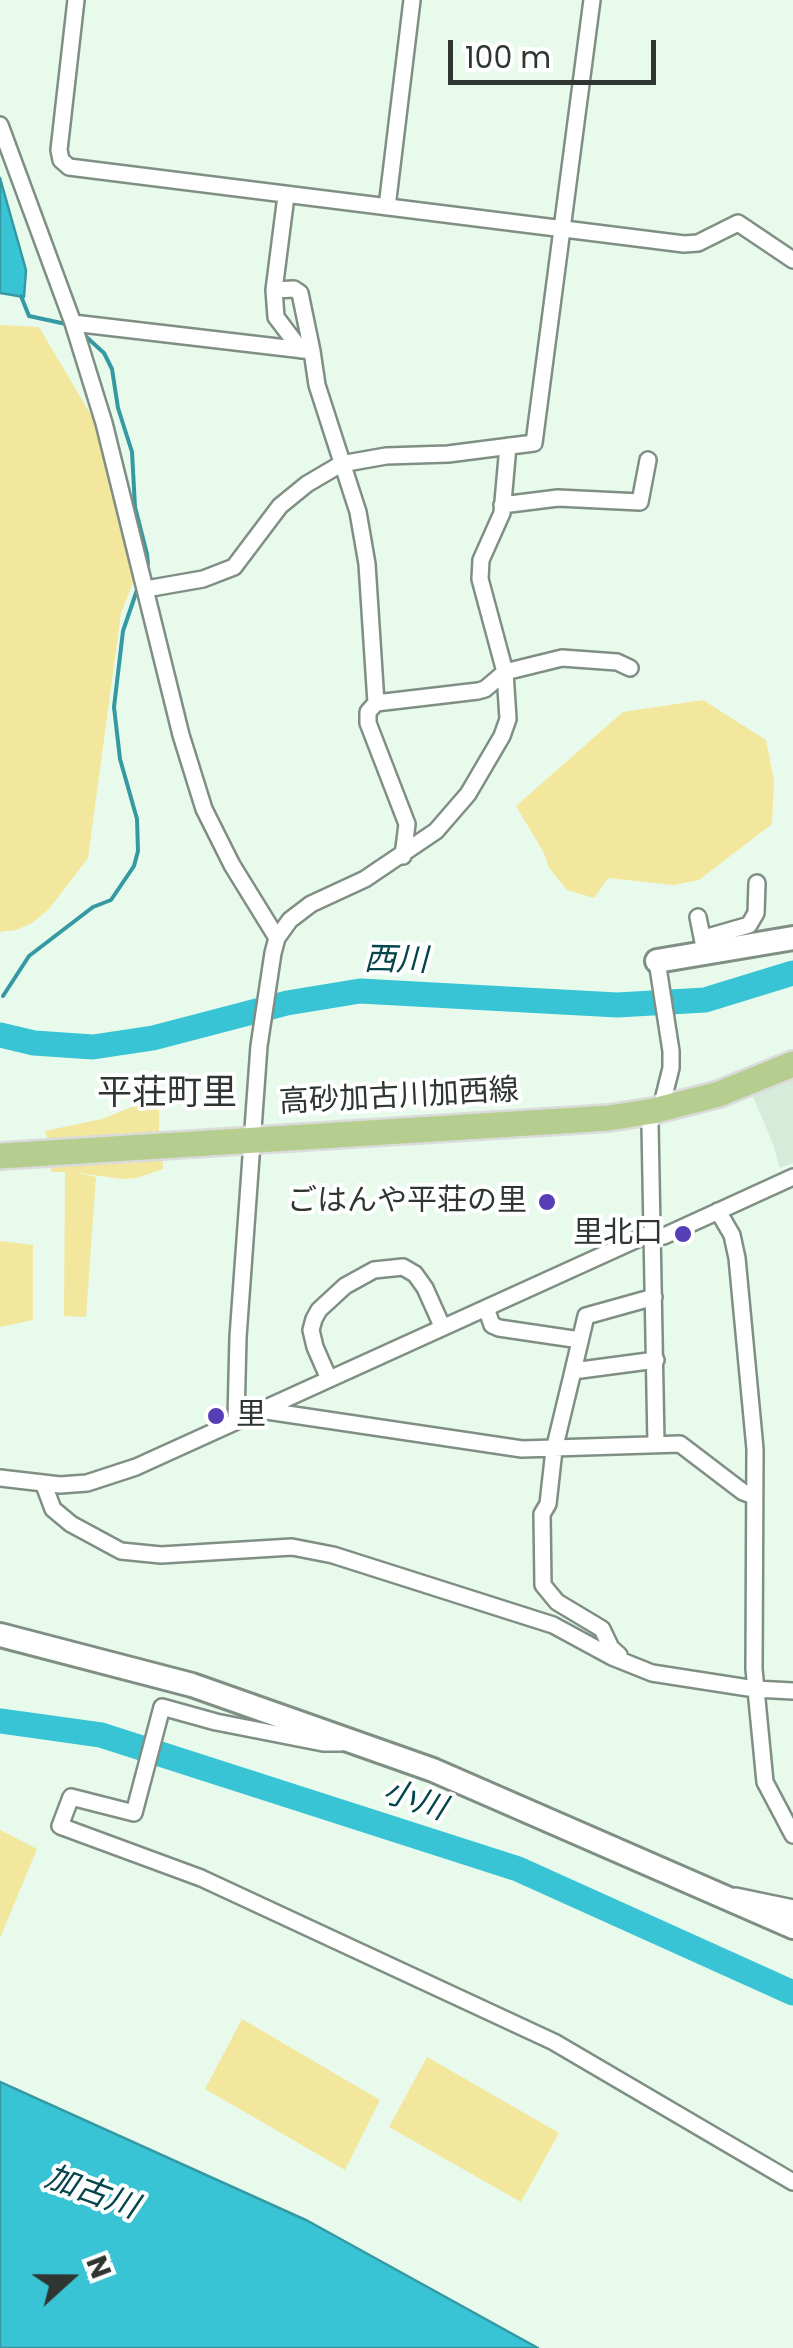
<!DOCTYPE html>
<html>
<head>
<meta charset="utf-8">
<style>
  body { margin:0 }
  #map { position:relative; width:793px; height:2348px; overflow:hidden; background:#e8faec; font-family:Poppins,sans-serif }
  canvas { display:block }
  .north { position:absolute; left:20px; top:2228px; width:100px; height:100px; -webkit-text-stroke:8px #fff; paint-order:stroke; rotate:69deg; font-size:28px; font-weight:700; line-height:40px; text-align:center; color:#2f3530 }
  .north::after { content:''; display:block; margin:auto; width:35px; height:45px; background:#2f3530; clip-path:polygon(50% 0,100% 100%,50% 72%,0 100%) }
  .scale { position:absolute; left:448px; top:40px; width:208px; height:45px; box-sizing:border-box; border:5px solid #2f3530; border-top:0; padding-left:12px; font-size:30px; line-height:35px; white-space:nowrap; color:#2f3530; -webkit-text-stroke:8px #fff; paint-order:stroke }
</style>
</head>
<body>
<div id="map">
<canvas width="793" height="2348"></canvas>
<div class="north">N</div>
<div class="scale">100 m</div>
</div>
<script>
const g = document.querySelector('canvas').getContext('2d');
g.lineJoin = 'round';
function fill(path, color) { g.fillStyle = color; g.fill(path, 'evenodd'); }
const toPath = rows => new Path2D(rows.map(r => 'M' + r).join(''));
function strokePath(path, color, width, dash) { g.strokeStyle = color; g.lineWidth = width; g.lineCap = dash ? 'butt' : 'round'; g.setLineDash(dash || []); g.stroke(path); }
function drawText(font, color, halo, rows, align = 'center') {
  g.font = font + ' Poppins,"Noto Sans JP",sans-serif'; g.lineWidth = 8; g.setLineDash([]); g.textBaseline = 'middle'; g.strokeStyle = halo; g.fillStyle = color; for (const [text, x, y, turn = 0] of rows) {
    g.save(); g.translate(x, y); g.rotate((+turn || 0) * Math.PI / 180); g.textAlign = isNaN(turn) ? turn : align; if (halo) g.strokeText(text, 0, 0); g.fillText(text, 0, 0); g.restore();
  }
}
fill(toPath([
  [793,1076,793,1163,780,1168,773,1144,752,1094]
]), '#d5ecdb');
fill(toPath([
  [0,325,39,327,107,442,136,575,121,613,88,858,49,909,32,923,16,930,0,932],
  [703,700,766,740,774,781,772,824,699,880,673,885,608,878,594,898,567,890,549,868,544,853,516,806,623,712],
  [159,1096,159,1132,103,1139,48,1141,45,1131,102,1119],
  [162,1154,163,1169,137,1178,122,1179,72,1172,96,1177,86,1317,64,1316,65,1172,51,1172,50,1161],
  [0,1241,33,1245,33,1320,0,1327],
  [0,1830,37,1849,0,1938],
  [242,2019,380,2100,345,2170,205,2089],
  [427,2057,559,2133,521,2202,389,2127]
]), '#f2e79d');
const water = toPath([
  [0,178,26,270,24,297,0,293,0,178],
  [0,2082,308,2221,538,2348,0,2348,0,2082]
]);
fill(water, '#38c4d5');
strokePath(water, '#3599a4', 2.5);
strokePath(toPath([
  [21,296,29,316,66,324],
  [82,333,104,353,112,369,118,408,132,452,135,507,147,554,148,564,145,568],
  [3,996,29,956,93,907,111,900,134,866,138,851,137,819,120,759,114,707,123,631,138,587]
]), '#3599a4', 4);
strokePath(toPath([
  [0,1035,34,1043,93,1047,153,1038,287,1003,360,991,617,1005,705,1000,793,973],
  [0,1721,101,1735,518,1869,793,1993]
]), '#38c4d5', 25);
const street = toPath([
  [76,0,59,150,61,160,69,167,684,244,698,243,738,223,793,260],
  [0,125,73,323,104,423,181,735,204,809,232,865,277,938],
  [286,196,274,290,276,317,301,350],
  [387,207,412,0],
  [274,290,294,289,300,293,312,351],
  [73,323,312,351,317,385,358,512,367,564,376,703,368,712,368,723,407,824,403,856],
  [502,505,558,498,640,502,648,460],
  [146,589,203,579,234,567,280,506,307,484,341,464,386,456,448,454,534,443,592,0],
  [376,703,478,691,485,689,505,672,562,658,617,662,630,668],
  [698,917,704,947],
  [704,938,749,925,756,913,757,883],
  [657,961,671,1051,671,1068,661,1108],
  [653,1111,650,1124,656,1444],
  [718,1211,732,1235,737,1258,755,1449,754,1669,765,1782,793,1835],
  [654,1297,586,1316,573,1371,656,1360],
  [486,1308,492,1325,499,1328,580,1340],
  [573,1371,554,1450,548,1504,542,1514,543,1585,557,1602,602,1629,611,1648,619,1655],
  [329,1379,315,1347,311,1330,314,1319,319,1310,345,1286,374,1270,403,1267,415,1274,425,1288,442,1326],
  [260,1410,522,1449,680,1444,743,1492,754,1496],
  [236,1419,238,1337,259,1046,273,953,277,938,290,920,311,904,365,879,436,831,468,794,502,736,508,719,505,672,480,579,481,560,502,513,508,446],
  [0,1478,60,1485,87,1483,136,1467,651,1233,664,1236,793,1177],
  [44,1485,53,1509,71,1524,121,1551,161,1555,292,1547,333,1555,553,1625,612,1657,652,1673,755,1689,793,1691],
  [341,1743,323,1743,216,1722,162,1707,134,1813,71,1797,60,1826,201,1878,554,2042,793,2182],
  [736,1896,793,1908]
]);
const secondary = toPath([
  [657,961,793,938],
  [0,1635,192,1685,433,1770,793,1927]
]);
const primary = toPath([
  [0,1156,609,1118,653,1111,719,1094,793,1064]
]);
strokePath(street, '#7f8f84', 20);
strokePath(secondary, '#7f8f84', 28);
strokePath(primary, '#dadbda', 30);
strokePath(street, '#fff', 15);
strokePath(secondary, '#fff', 22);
strokePath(primary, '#b6cd90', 25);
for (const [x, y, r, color] of [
  [547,1202,10,"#553eb6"],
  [683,1234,10,"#553eb6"],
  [216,1416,10,"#553eb6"]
]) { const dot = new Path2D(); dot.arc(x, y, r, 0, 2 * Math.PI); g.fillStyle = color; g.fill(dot); strokePath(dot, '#fff', 4); }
drawText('30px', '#2f3530', '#fff', [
  ["高砂加古川加西線",399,1098,-3]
]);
drawText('30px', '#2f3530', '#fff', [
  ["ごはんや平荘の里",527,1202],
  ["里北口",663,1234],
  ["里",236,1416,"left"]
], 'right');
drawText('italic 32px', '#04444b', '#fff', [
  ["西川",396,962,1],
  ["小川",414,1802,18],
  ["加古川",91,2194,20]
]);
drawText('35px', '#2f3530', '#fff', [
  ["平荘町里",167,1095]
]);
</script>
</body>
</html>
